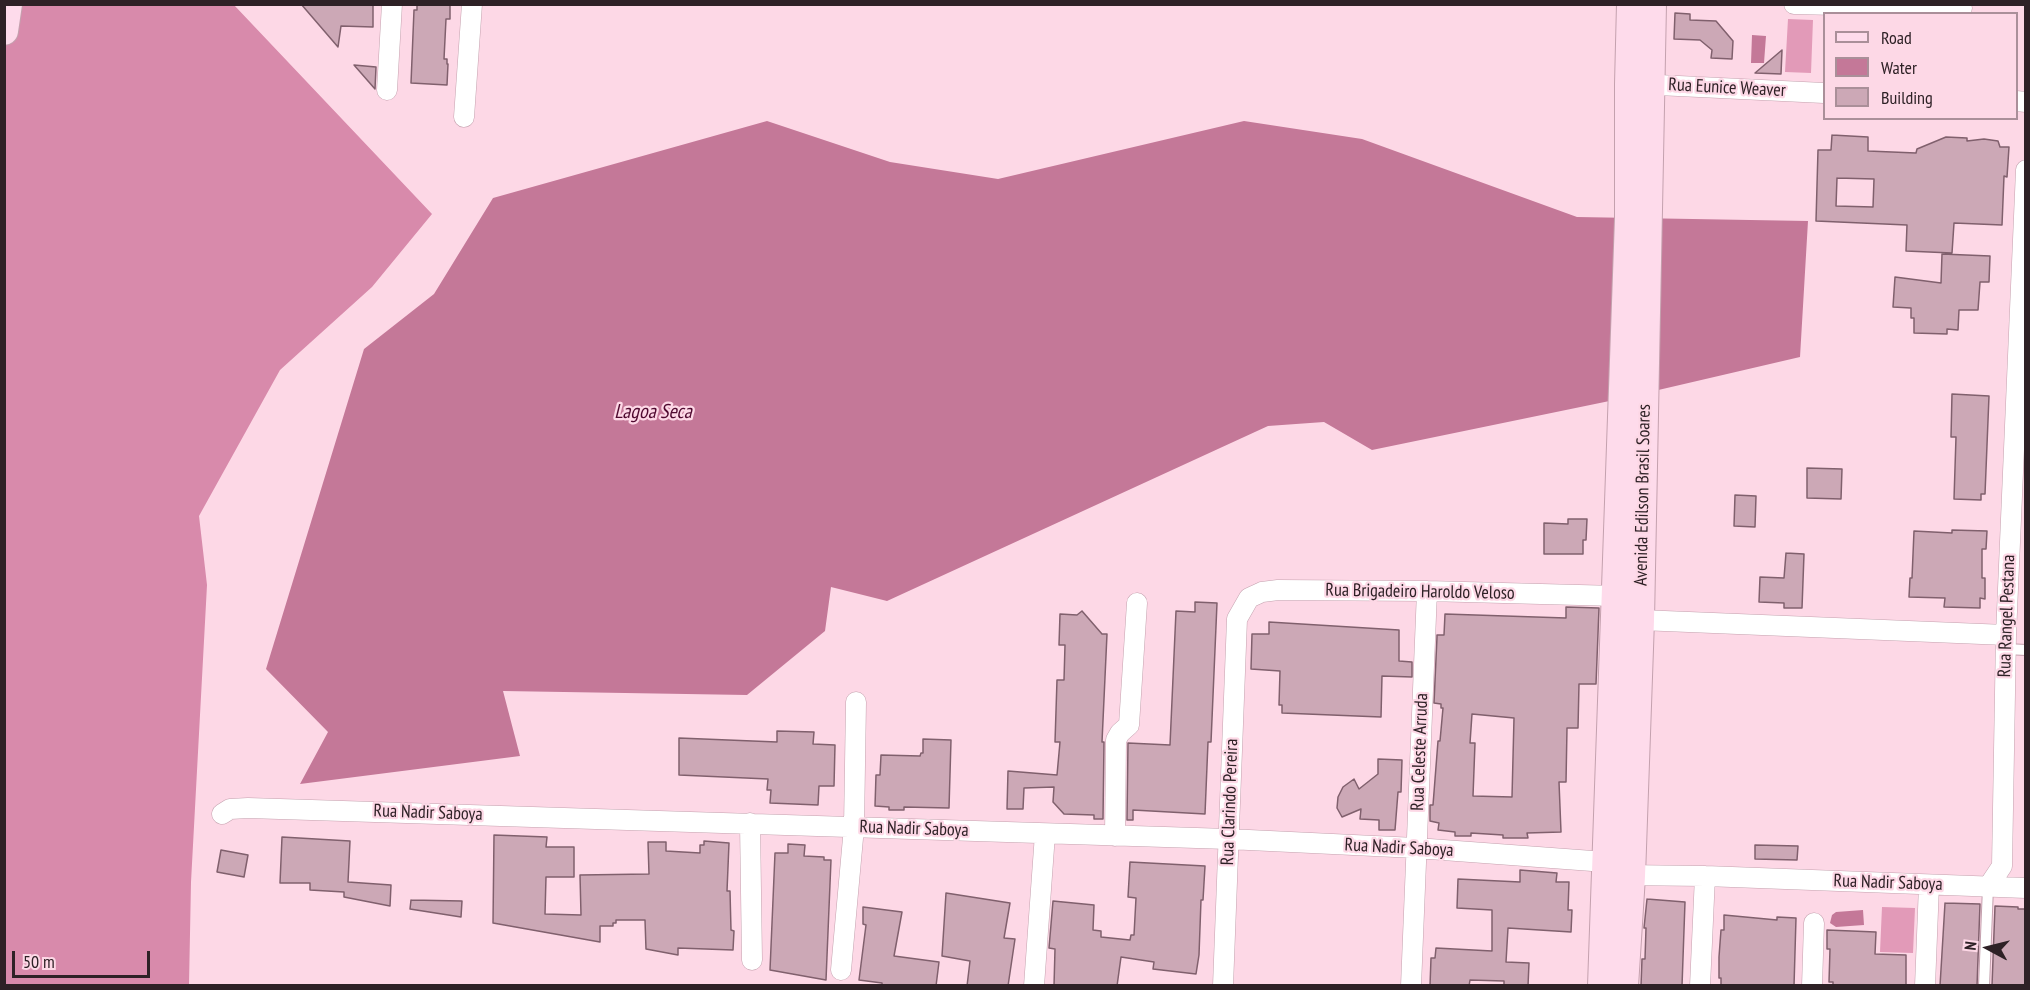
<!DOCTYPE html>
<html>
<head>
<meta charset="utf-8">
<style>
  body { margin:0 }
  #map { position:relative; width:2030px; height:990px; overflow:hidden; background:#fdd8e6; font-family:"PT Sans Narrow",sans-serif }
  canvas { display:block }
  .frame { position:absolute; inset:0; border:6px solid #2e2126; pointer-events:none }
  .legend { position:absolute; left:1823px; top:12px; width:195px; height:108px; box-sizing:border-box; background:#fdd8e6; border:2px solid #aa8f99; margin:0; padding:8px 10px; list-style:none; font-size:18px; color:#2e2126 }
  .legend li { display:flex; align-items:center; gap:12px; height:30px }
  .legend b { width:30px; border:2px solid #aa8f99 }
  .north { position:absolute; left:1958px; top:918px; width:60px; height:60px; -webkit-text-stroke:4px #fdd8e6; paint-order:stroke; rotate:277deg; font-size:16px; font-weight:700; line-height:24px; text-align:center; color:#2e2126 }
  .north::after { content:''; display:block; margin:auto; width:21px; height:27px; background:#2e2126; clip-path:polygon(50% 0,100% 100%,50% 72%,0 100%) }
  .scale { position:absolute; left:12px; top:951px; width:138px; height:27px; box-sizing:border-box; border:3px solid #2e2126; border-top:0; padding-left:8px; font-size:18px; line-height:21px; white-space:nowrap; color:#2e2126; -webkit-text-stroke:4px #fdd8e6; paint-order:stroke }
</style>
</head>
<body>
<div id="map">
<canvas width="2030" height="990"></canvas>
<div class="frame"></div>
<ul class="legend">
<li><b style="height:8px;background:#fedbeb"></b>Road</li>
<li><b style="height:16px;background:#c47898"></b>Water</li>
<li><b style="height:16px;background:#cca8b6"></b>Building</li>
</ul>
<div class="north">N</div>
<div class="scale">50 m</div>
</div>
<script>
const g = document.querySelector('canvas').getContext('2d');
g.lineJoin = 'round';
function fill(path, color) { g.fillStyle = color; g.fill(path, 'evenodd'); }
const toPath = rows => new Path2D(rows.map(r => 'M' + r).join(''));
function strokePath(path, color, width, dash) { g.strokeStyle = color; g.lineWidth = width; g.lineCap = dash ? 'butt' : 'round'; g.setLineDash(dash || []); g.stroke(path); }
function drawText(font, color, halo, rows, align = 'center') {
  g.font = font + ' "PT Sans Narrow",sans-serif'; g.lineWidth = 4.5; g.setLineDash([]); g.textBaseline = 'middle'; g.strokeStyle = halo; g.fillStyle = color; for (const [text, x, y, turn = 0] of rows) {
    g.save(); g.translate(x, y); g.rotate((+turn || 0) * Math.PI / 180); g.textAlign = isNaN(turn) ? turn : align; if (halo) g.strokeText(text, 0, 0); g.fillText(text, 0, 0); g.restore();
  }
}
fill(toPath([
  [1788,19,1813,20,1811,73,1785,72],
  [1882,907,1915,908,1913,953,1880,952]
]), '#e29ab8');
fill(toPath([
  [5,5,234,5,432,214,372,287,280,370,199,516,207,585,191,882,189,985,5,986]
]), '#d88aab');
fill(toPath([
  [1752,35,1766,36,1764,63,1751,63],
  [767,121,890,162,998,179,1244,121,1362,139,1577,217,1808,221,1800,357,1624,398,1372,450,1324,422,1268,426,887,601,831,587,825,631,747,695,503,691,520,756,300,784,328,732,266,669,364,349,434,294,493,198],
  [1863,910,1864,925,1836,927,1830,923,1832,915,1836,912]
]), '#c47898');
const building = toPath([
  [301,4,373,4,373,27,341,26,338,47,301,4],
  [417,4,450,4,450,19,446,19,444,59,447,59,447,64,448,64,447,85,411,83,414,10,417,10,417,4],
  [1675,13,1690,14,1690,20,1716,21,1733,41,1732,59,1711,58,1712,50,1700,40,1674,39,1675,13],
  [1782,50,1781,74,1755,73,1782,50],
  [354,65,376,67,375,89,354,65],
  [1832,135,1868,137,1868,151,1916,153,1917,149,1946,137,1967,138,1967,141,1984,139,1998,141,2000,147,2009,147,2007,177,2004,176,2002,225,1954,223,1952,253,1906,251,1907,225,1816,221,1818,150,1831,150,1832,135],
  [1837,178,1874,179,1873,207,1836,206,1837,178],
  [1942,254,1990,256,1989,282,1980,282,1978,310,1959,310,1958,330,1947,329,1947,334,1914,333,1914,318,1911,318,1911,308,1893,307,1895,277,1941,283,1942,254],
  [1952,394,1989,396,1985,494,1981,494,1981,500,1954,499,1956,437,1951,437,1952,394],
  [1807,468,1842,469,1841,499,1807,498,1807,468],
  [1735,495,1756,496,1755,527,1734,526,1735,495],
  [1568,519,1587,519,1586,540,1583,540,1583,554,1544,554,1544,523,1568,524,1568,519],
  [1952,530,1987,531,1986,549,1982,549,1982,578,1985,578,1985,599,1980,598,1980,608,1944,607,1945,598,1909,597,1910,578,1912,578,1914,531,1952,533,1952,530],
  [1786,553,1804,554,1802,608,1784,608,1784,603,1759,602,1760,577,1784,578,1786,553],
  [1195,602,1217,603,1211,742,1208,742,1205,814,1133,810,1133,820,1127,820,1128,743,1170,745,1176,611,1195,612,1195,602],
  [1566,607,1599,608,1596,684,1579,684,1578,728,1567,728,1566,782,1559,782,1561,832,1527,833,1528,838,1503,838,1503,835,1471,833,1471,836,1455,836,1455,832,1438,830,1439,823,1430,821,1430,805,1433,805,1438,741,1440,741,1443,708,1441,708,1441,704,1434,703,1437,637,1437,635,1444,635,1445,614,1566,618,1566,607],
  [1472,714,1514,718,1512,797,1473,796,1475,743,1470,743,1472,714],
  [1082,611,1102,634,1107,634,1102,742,1104,742,1103,819,1094,819,1094,815,1064,814,1053,802,1054,787,1024,788,1023,809,1007,809,1008,771,1057,775,1060,742,1055,742,1057,680,1064,680,1065,645,1059,645,1060,614,1077,615,1082,611],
  [1269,622,1399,630,1399,661,1412,662,1412,677,1382,676,1381,717,1282,713,1282,705,1279,705,1280,671,1251,669,1252,634,1269,634,1269,622],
  [777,731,814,732,813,744,835,745,834,786,819,786,818,805,770,803,771,790,767,790,768,779,679,775,679,738,777,742,777,731],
  [923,739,951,740,949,808,904,807,904,810,889,810,889,807,875,806,876,775,880,775,881,755,920,756,921,753,923,753,923,739],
  [1378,759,1402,760,1401,792,1398,792,1395,830,1379,830,1379,820,1360,819,1361,809,1342,817,1337,808,1338,797,1343,787,1354,779,1359,789,1378,774,1378,759],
  [494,835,547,837,546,847,574,847,574,877,546,877,545,914,581,915,580,875,649,874,648,842,666,842,666,851,700,853,700,845,704,845,704,841,729,843,727,891,730,891,731,930,734,931,733,950,678,948,678,955,646,949,645,920,616,920,616,923,613,923,613,926,600,926,600,942,493,923,494,835],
  [282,837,350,841,348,882,391,885,390,906,344,897,344,892,310,890,310,883,280,883,282,837],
  [788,844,805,845,804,856,824,857,824,860,831,860,826,980,770,970,775,853,788,853,788,844],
  [1755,845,1798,846,1797,860,1755,859,1755,845],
  [221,850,248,855,244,877,217,872,221,850],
  [1130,862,1205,866,1203,900,1201,900,1199,955,1196,974,1153,969,1154,962,1121,957,1117,986,1054,986,1055,949,1049,948,1053,901,1094,905,1093,930,1101,931,1101,937,1130,940,1131,935,1134,935,1136,898,1128,897,1130,862],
  [1520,870,1557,873,1556,882,1569,882,1568,910,1572,910,1571,932,1508,928,1506,962,1529,963,1528,986,1504,986,1504,981,1470,980,1469,986,1430,986,1431,958,1435,958,1436,948,1492,951,1492,910,1457,908,1458,879,1520,882,1520,870],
  [946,893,1010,903,1004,938,1015,939,1008,986,967,986,970,961,942,956,946,893],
  [1647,899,1685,902,1682,986,1641,986,1642,959,1645,959,1646,928,1644,928,1647,899],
  [411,900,462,901,461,917,410,909,411,900],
  [1945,903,1980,904,1977,986,1940,986,1945,903],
  [1995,906,2018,907,2018,909,2025,909,2025,986,1992,986,1995,906],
  [863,907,902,912,894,956,939,962,936,986,882,986,882,983,859,980,866,925,863,924,863,907],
  [1724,915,1777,920,1777,917,1796,918,1794,986,1721,986,1721,978,1719,978,1719,957,1721,930,1724,930,1724,915],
  [1827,930,1876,932,1875,954,1906,955,1906,986,1833,986,1833,982,1829,982,1830,949,1827,949,1827,930]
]);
fill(building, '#cca8b6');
strokePath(building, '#80606d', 1.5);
const lane = toPath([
  [2006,649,2026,650],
  [1984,986,1988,887]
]);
const street = toPath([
  [1794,4,1962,8],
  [1637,84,1824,93],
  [387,90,392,4],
  [2016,101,2026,102],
  [464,117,472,4],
  [1640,620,2006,635],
  [222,814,230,809,248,808,1228,839,1416,848,1606,862],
  [750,823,752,960],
  [1115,836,1116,740,1120,733,1129,725,1137,603],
  [1620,875,1705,876,2026,888],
  [1988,887,2002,866,2006,635,2026,170],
  [841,970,854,827,856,702],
  [1034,986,1045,834],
  [1223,986,1237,619,1249,598,1262,592,1278,590,1427,591,1617,596],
  [1411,986,1427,591],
  [1700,986,1705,876],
  [1812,986,1814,923],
  [1925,986,1929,885]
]);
const secondary = toPath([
  [4,31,8,4],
  [1602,986,1629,218,1629,84,1631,4],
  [1624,986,1631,876,1640,620,1652,4]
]);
strokePath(lane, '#c4a1ae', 12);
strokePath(street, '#c4a1ae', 21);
strokePath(secondary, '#c4a1ae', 30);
strokePath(lane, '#fff', 10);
strokePath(street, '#fff', 20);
strokePath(secondary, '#fedbeb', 28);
drawText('18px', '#2e2126', '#fdd8e6', [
  ["Rua Eunice Weaver",1727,88,3],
  ["Avenida Edilson Brasil Soares",1643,495,-89],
  ["Rua Brigadeiro Haroldo Veloso",1420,592,1],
  ["Rua Rangel Pestana",2007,616,-88],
  ["Rua Celeste Arruda",1420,752,-88],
  ["Rua Clarindo Pereira",1230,802,-88],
  ["Rua Nadir Saboya",428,813,2],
  ["Rua Nadir Saboya",914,829,2],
  ["Rua Nadir Saboya",1399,848,3],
  ["Rua Nadir Saboya",1888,883,2]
]);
drawText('italic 20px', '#500a30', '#fdd8e6', [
  ["Lagoa Seca",653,412]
]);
</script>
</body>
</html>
